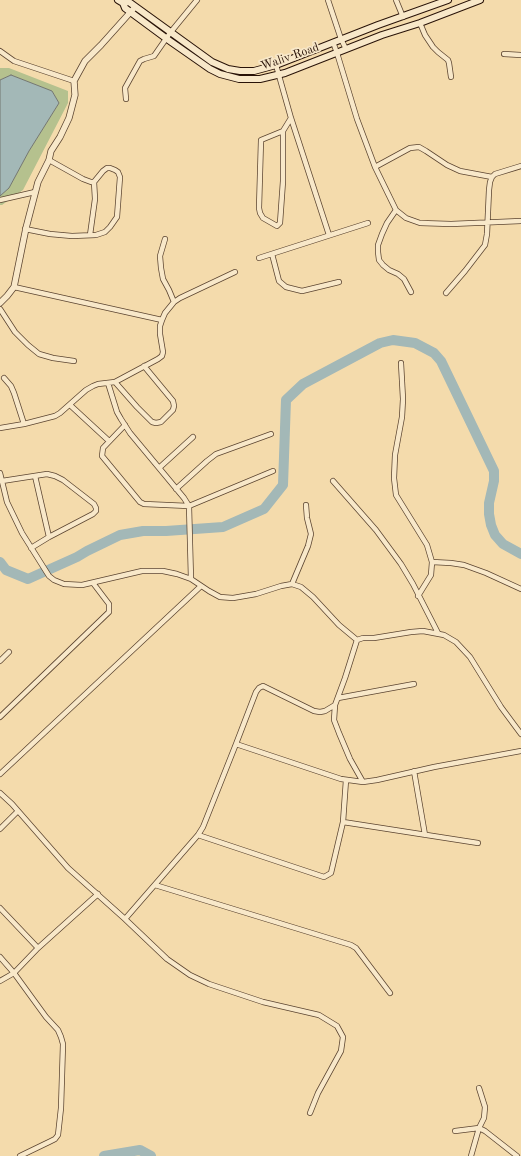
<!DOCTYPE html>
<html>
<head>
<meta charset="utf-8">
<style>
  body { margin:0 }
  canvas { display:block; background:#f4dbac }
</style>
</head>
<body>
<canvas width="521" height="1156"></canvas>
<script>
const g = document.querySelector('canvas').getContext('2d');
g.lineJoin = 'round';
function fill(path, color) { g.fillStyle = color; g.fill(path, 'evenodd'); }
const toPath = rows => new Path2D(rows.map(r => 'M' + r).join(''));
function strokePath(path, color, width, dash) { g.strokeStyle = color; g.lineWidth = width; g.lineCap = dash ? 'butt' : 'round'; g.setLineDash(dash || []); g.stroke(path); }
function drawText(font, color, halo, rows, align = 'center') {
  g.font = font + ' "Old Standard TT",serif'; g.lineWidth = 3.5; g.setLineDash([]); g.textBaseline = 'middle'; g.strokeStyle = halo; g.fillStyle = color; for (const [text, x, y, turn = 0] of rows) {
    g.save(); g.translate(x, y); g.rotate((+turn || 0) * Math.PI / 180); g.textAlign = isNaN(turn) ? turn : align; if (halo) g.strokeText(text, 0, 0); g.fillText(text, 0, 0); g.restore();
  }
}
fill(toPath([
  [0,68,9,68,68,91,68,103,23,190,2,205,0,205,0,196,9,188,29,151,59,103,52,91,11,75,0,80]
]), '#b5c18e');
const water = toPath([
  [11,75,52,91,59,103,29,151,9,188,0,196,0,80,11,75]
]);
fill(water, '#a3b8b7');
strokePath(water, '#727671', 1);
strokePath(toPath([
  [0,562,6,570,28,579,77,557,87,551,120,535,143,531,166,531,223,527,264,509,283,485,286,400,303,384,380,343,393,340,415,343,434,353,441,361,494,471,494,481,489,503,489,514,491,525,495,535,503,544,521,554],
  [104,1156,140,1150,151,1156]
]), '#a3b8b7', 10);
const minor = toPath([
  [328,0,341,39,346,49],
  [396,0,403,17],
  [420,23,425,35,433,47,438,52,448,60,449,63,451,77],
  [333,42,337,53,357,119,375,167,396,210,406,218,420,223,451,224,521,221],
  [0,51,14,61,74,81],
  [504,54,521,55],
  [276,65,291,118,329,235],
  [126,99,125,88,140,61,144,59,154,56,170,33,197,0],
  [283,131,283,181,280,223,277,226,263,218,260,213,259,208,261,140,283,131,291,118],
  [375,167,410,148,419,147,426,151,447,165,460,171,492,177],
  [0,200,35,192],
  [396,210,387,223,382,234,378,245,378,252,379,260,383,265,389,270,398,274,404,279,411,292],
  [25,229,50,234,72,236,96,235,105,232,110,227,117,217,120,177,118,172,115,170,110,168,107,168,103,171,94,182,91,182,83,179,49,160],
  [90,235,95,199,94,182],
  [165,239,160,256,161,268,163,279,169,290,174,302],
  [272,254,279,281,286,287,302,291,339,282],
  [259,258,368,223],
  [14,287,162,320],
  [446,293,465,271,485,245,487,234,489,190,490,182,492,177,495,174,521,166],
  [0,309,15,332,28,345,39,354,53,358,74,361],
  [401,363,403,399,402,417,395,455,394,478,396,495,427,545,432,562,431,575,418,596],
  [4,378,11,386,14,393,24,424],
  [115,382,137,407,152,422,156,423,161,422,173,410,174,406,173,401,144,366],
  [108,383,117,412,121,419,130,433,184,498,189,506,191,579],
  [70,405,109,441],
  [125,425,103,448,102,456,140,502,144,504,189,506,273,471],
  [0,428,24,424,55,416,60,413,86,390,93,386,98,384,115,382,158,359,162,356,163,352,160,334,160,326,162,320,165,313,174,302,180,298,235,272],
  [159,468,193,437],
  [0,473,7,502,22,533,49,576,54,580,64,584,82,585,142,571,163,571,177,574,191,579,209,591,220,597,233,598,256,594,281,586,292,584,301,587,313,597,339,625,357,640,363,638,374,638,411,632,423,631,444,635,456,642,470,657,501,707,521,734],
  [35,476,49,537],
  [2,481,47,474,55,476,63,480,94,504,96,508,96,511,93,514,49,537,31,548],
  [333,481,376,530,401,564,413,584,438,633],
  [176,489,207,461,216,454,271,434],
  [432,562,451,563,464,565,486,573,521,589],
  [292,584,308,546,311,534,307,518,306,505],
  [0,661,9,652],
  [338,698,414,684],
  [335,705,334,720,339,733,350,759,363,782,377,780,434,767,521,751],
  [0,717,109,612,109,604,93,583],
  [236,744,341,779,363,782],
  [414,771,425,835],
  [0,774,201,586],
  [346,780,343,822,478,843],
  [0,793,12,804,68,868,125,919,167,959,190,975,209,984,263,1002,319,1015,337,1026,343,1037,341,1051,318,1093,310,1113],
  [0,829,18,811],
  [198,835,324,877,331,873,343,822],
  [155,885,351,945,356,948,390,993],
  [0,908,38,948],
  [125,919,198,835,203,827,236,744,256,692,259,688,263,686,314,711,320,712,325,711,335,705,345,678,357,640],
  [0,957,14,973,46,1017,58,1030,61,1037,63,1044,61,1108,58,1135,55,1139,49,1142,20,1156],
  [0,981,14,973,38,948,98,894],
  [455,1131,479,1128,485,1131,517,1156],
  [471,1156,479,1128,484,1118,485,1107,479,1088]
]);
const tertiary = toPath([
  [0,303,7,296,14,287,26,228,38,182,49,160,51,151,60,137,69,118,75,95,74,81,85,61,101,45,135,7]
]);
const secondary = toPath([
  [118,0,123,3,125,8,167,39,210,69,220,74,239,79,260,79,285,73,382,35,420,23,480,0],
  [123,3,129,2,212,62,228,69,240,71,254,71,276,65,378,25,448,0]
]);
strokePath(minor, '#5c4531', 6);
strokePath(tertiary, '#5c4531', 7);
strokePath(secondary, '#291308', 8);
strokePath(minor, '#f8e8c9', 4.5);
strokePath(tertiary, '#f8e8c9', 5.5);
strokePath(secondary, '#f8e8c9', 6);
drawText('12px', '#291308', '#f8e8c9', [
  ["Waliv Road",290,57,-19]
]);
</script>
</body>
</html>
